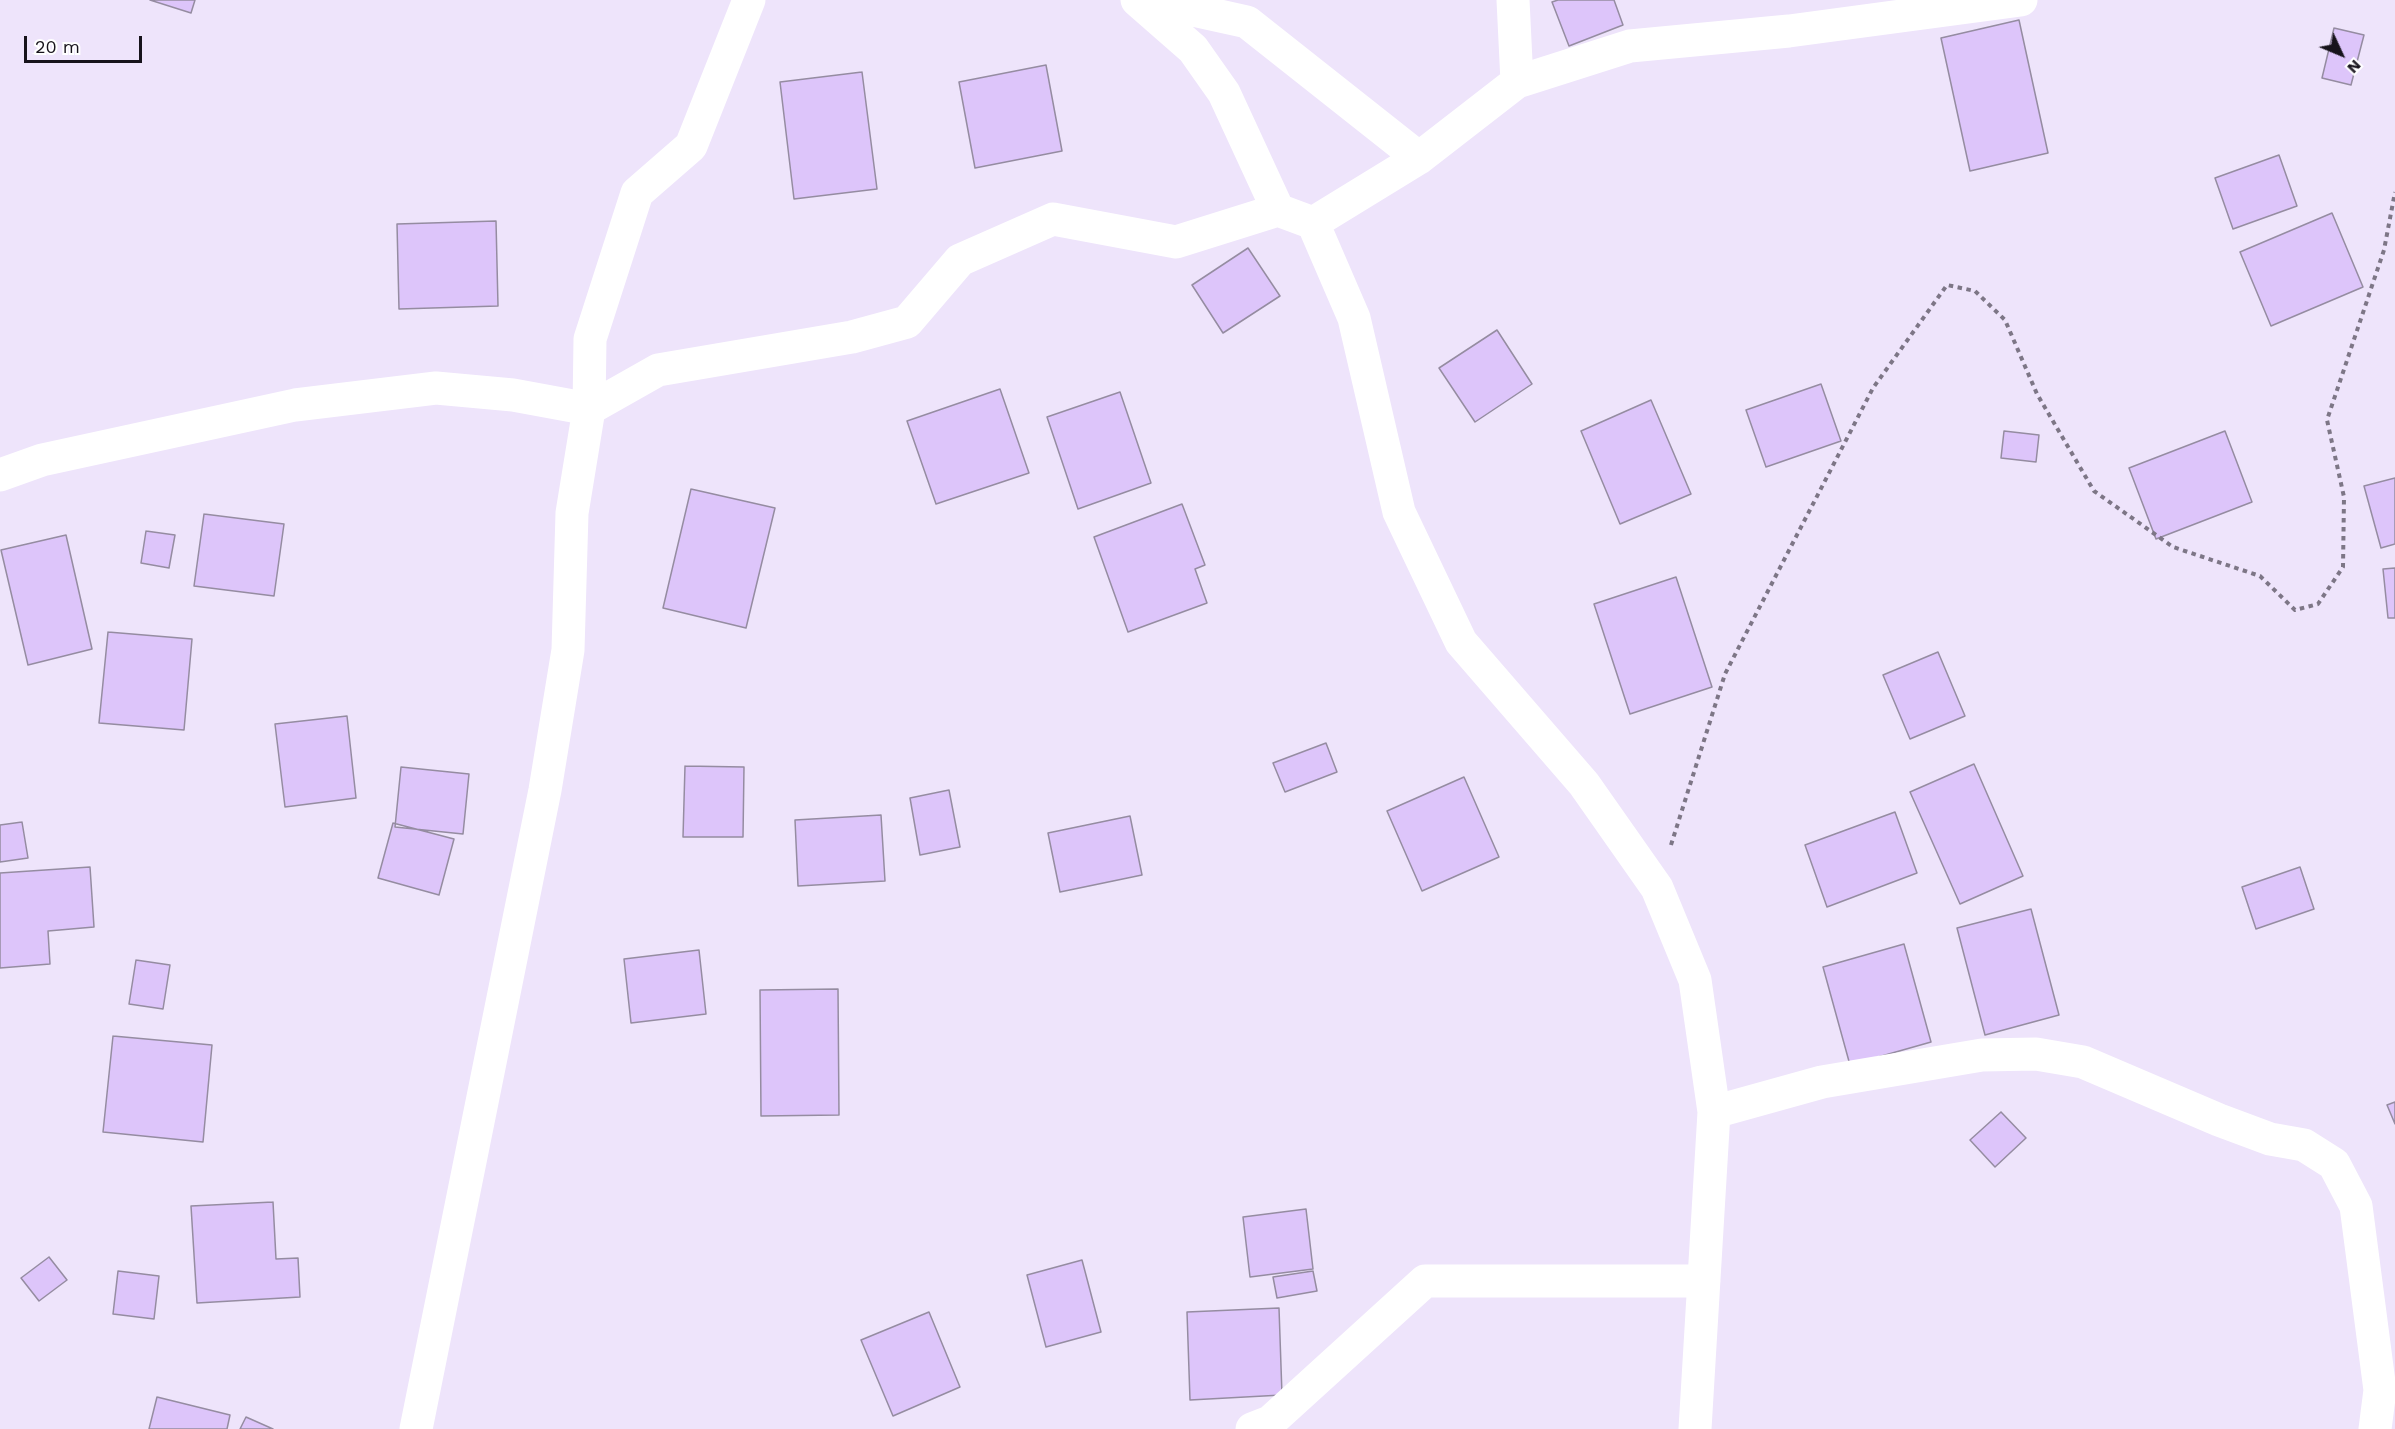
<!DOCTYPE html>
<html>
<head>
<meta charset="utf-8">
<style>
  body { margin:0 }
  #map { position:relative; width:2395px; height:1429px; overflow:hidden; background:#eee4fb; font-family:"Work Sans",sans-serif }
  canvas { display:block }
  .north { position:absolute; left:2311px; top:24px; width:60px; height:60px; -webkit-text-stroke:4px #fff; paint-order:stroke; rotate:134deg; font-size:16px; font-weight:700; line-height:24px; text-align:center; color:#17131b }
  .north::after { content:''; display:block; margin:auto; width:21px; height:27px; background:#17131b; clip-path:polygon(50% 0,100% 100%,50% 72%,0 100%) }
  .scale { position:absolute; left:24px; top:36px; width:118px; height:27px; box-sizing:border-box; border:3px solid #17131b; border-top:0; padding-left:8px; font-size:18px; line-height:21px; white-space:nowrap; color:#17131b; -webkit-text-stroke:4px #fff; paint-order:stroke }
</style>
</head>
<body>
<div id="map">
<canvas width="2395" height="1429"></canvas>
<div class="north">N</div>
<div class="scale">20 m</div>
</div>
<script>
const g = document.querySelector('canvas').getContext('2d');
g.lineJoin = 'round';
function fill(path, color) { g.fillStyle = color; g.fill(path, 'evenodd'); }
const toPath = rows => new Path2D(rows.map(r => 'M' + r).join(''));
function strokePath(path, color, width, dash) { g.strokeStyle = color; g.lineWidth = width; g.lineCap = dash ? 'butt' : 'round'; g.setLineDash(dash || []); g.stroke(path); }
const building = toPath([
  [150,0,195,0,191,13,150,0],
  [1558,0,1614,0,1623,25,1569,46,1552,2,1558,0],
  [2019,20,2048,153,1970,171,1941,38,2019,20],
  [2334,28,2364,35,2351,85,2322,78,2334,28],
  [1046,65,1062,151,975,168,959,82,1046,65],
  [862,72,877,189,794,199,780,82,862,72],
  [2279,155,2297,206,2233,229,2215,178,2279,155],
  [2332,213,2363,287,2271,326,2240,252,2332,213],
  [496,221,498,306,399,309,397,224,496,221],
  [1248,248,1280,296,1223,333,1192,285,1248,248],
  [1497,330,1532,384,1475,422,1439,368,1497,330],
  [1821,384,1841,441,1766,467,1746,410,1821,384],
  [1000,389,1029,473,936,504,907,421,1000,389],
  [1120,392,1151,483,1078,509,1047,417,1120,392],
  [1651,400,1691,494,1620,524,1581,431,1651,400],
  [2004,431,2039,435,2036,462,2001,458,2004,431],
  [2225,431,2252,502,2156,539,2129,468,2225,431],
  [2395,478,2395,544,2381,548,2364,486,2395,478],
  [691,489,775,508,746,628,663,608,691,489],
  [1182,504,1205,565,1195,569,1207,603,1128,632,1094,537,1182,504],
  [204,514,284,524,274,596,194,586,204,514],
  [146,531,175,535,169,568,141,563,146,531],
  [66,535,92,649,28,665,1,550,66,535],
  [2395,568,2395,618,2388,618,2383,569,2395,568],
  [1676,577,1712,687,1630,714,1594,604,1676,577],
  [108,632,192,639,184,730,99,723,108,632],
  [1938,652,1965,716,1910,739,1883,675,1938,652],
  [347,716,356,798,285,807,275,724,347,716],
  [1326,743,1337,772,1285,792,1273,763,1326,743],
  [1974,764,2023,876,1960,904,1910,792,1974,764],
  [685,766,744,767,743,837,683,837,685,766],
  [401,767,469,774,463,834,395,827,401,767],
  [1464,777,1499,857,1422,891,1387,811,1464,777],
  [949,790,960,847,920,855,910,798,949,790],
  [1895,812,1917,873,1827,907,1805,845,1895,812],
  [881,815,885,881,798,886,795,820,881,815],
  [1130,816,1142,875,1060,892,1048,833,1130,816],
  [22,822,28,858,0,862,0,825,22,822],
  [393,823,454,839,439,895,378,878,393,823],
  [90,867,94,927,48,931,50,964,0,968,0,873,90,867],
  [2300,867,2314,909,2256,929,2242,887,2300,867],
  [2031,909,2059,1015,1985,1035,1957,928,2031,909],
  [1904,944,1931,1042,1850,1065,1823,967,1904,944],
  [699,950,706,1014,631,1023,624,959,699,950],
  [136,960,170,965,163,1009,129,1004,136,960],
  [838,989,839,1115,761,1116,760,990,838,989],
  [113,1036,212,1045,203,1142,103,1132,113,1036],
  [2395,1102,2395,1124,2387,1105,2395,1102],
  [2001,1112,2026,1138,1995,1167,1970,1140,2001,1112],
  [273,1202,276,1259,298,1258,300,1297,197,1303,191,1206,273,1202],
  [1306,1209,1313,1269,1250,1277,1243,1217,1306,1209],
  [49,1257,67,1280,39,1301,21,1278,49,1257],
  [1082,1260,1101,1332,1046,1347,1027,1275,1082,1260],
  [118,1271,159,1276,154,1319,113,1314,118,1271],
  [1313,1271,1317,1291,1277,1298,1273,1277,1313,1271],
  [1279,1308,1282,1395,1190,1400,1187,1312,1279,1308],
  [929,1312,960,1387,893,1416,861,1340,929,1312],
  [157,1397,230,1415,227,1429,149,1429,157,1397],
  [246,1417,273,1429,240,1429,246,1417]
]);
fill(building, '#ddc5fa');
strokePath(building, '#958ca1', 1.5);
strokePath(toPath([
  [1671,845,1725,674,1873,388,1947,285,1975,291,2005,320,2037,394,2094,491,2173,547,2260,576,2295,610,2318,604,2343,567,2344,497,2327,420,2384,250,2395,192]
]), '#7d7686', 4, [4.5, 4.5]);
strokePath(toPath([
  [1137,0,1193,49,1224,93,1278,210,1313,223,1354,318,1399,512,1461,642,1584,784,1657,888,1695,980,1714,1112,1695,1429],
  [1147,0,1247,22,1419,158],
  [1517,82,1630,46,1789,31,2021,0],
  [1313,223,1419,158,1517,82,1513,0],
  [0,475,42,460,295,405,436,388,513,395,589,409,658,370,852,337,907,322,960,260,1053,219,1176,242,1278,210],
  [1714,1112,1822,1082,1982,1055,2036,1054,2083,1062,2219,1120,2270,1139,2304,1145,2334,1164,2356,1206,2380,1390,2375,1429],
  [416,1429,545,790,568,650,572,513,589,409,590,339,637,193,691,146,749,0],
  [1252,1429,1270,1422,1425,1281,1704,1281]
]), '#fff', 33);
</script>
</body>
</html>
